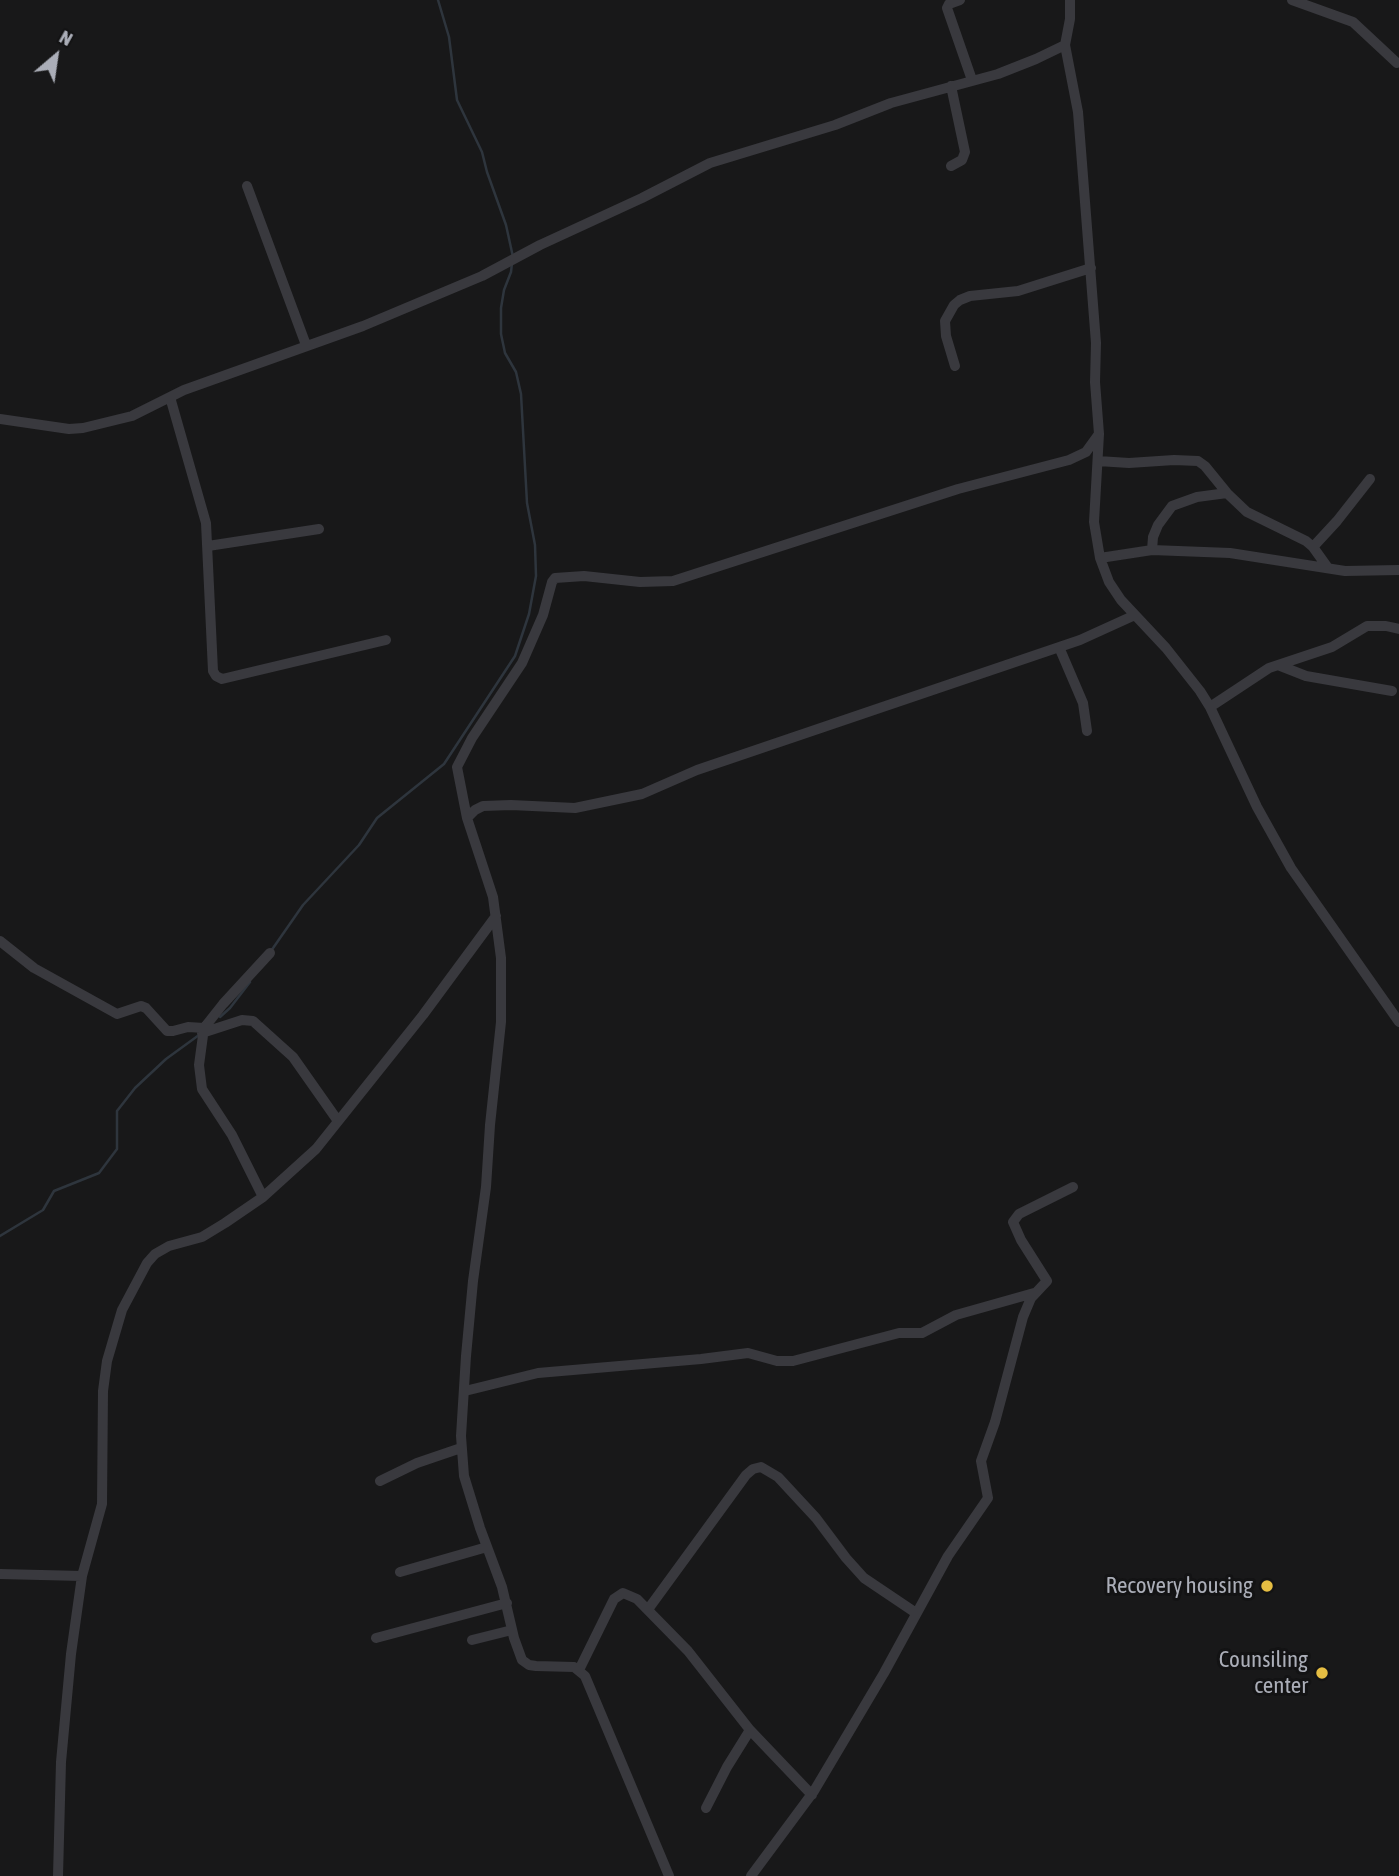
<!DOCTYPE html>
<html>
<head>
<meta charset="utf-8">
<style>
  body { margin:0 }
  #map { position:relative; width:1399px; height:1876px; overflow:hidden; background:#181819; font-family:"Asap Condensed",sans-serif }
  canvas { display:block }
  .north { position:absolute; left:21px; top:21px; width:70px; height:70px; -webkit-text-stroke:5px #131314; paint-order:stroke; rotate:29deg; font-size:19px; font-weight:700; line-height:28px; text-align:center; color:#abaeb8 }
  .north::after { content:''; display:block; margin:auto; width:24px; height:32px; background:#abaeb8; clip-path:polygon(50% 0,100% 100%,50% 72%,0 100%) }
</style>
</head>
<body>
<div id="map">
<canvas width="1399" height="1876"></canvas>
<div class="north">N</div>
</div>
<script>
const g = document.querySelector('canvas').getContext('2d');
g.lineJoin = 'round';
const toPath = rows => new Path2D(rows.map(r => 'M' + r).join(''));
function strokePath(path, color, width, dash) { g.strokeStyle = color; g.lineWidth = width; g.lineCap = dash ? 'butt' : 'round'; g.setLineDash(dash || []); g.stroke(path); }
function drawText(font, color, halo, rows, align = 'center') {
  g.font = font + ' "Asap Condensed",sans-serif'; g.lineWidth = 6; g.setLineDash([]); g.textBaseline = 'middle'; g.strokeStyle = halo; g.fillStyle = color; for (const [text, x, y, turn = 0] of rows) {
    g.save(); g.translate(x, y); g.rotate((+turn || 0) * Math.PI / 180); g.textAlign = isNaN(turn) ? turn : align; if (halo) g.strokeText(text, 0, 0); g.fillText(text, 0, 0); g.restore();
  }
}
strokePath(toPath([
  [438,0,449,37,457,100,482,152,487,172,506,225,513,257],
  [271,951,303,905,359,845,377,818,444,764,515,656,529,614,536,576,535,545,527,503,521,394,516,372,505,353,501,334,501,308,504,290,511,272,512,263],
  [220,1017,230,1008,250,982],
  [0,1236,43,1210,54,1191,99,1173,117,1149,117,1111,135,1088,166,1059,199,1035]
]), '#2e353d', 2.5);
strokePath(toPath([
  [960,0,949,4,947,8,972,80],
  [1070,0,1070,19,1065,45,1078,112,1096,343,1095,382,1099,434,1094,522,1100,558,1109,582,1121,600,1166,648,1200,691,1210,707,1257,807,1291,868,1399,1022],
  [1292,0,1353,22,1397,63],
  [951,166,962,160,965,152,951,86],
  [247,186,306,345],
  [955,366,946,336,945,321,954,305,960,300,970,296,1018,291,1091,268],
  [170,397,206,523,213,671,216,676,222,679,386,640],
  [0,419,69,429,83,428,132,416,184,390,363,326,482,276,540,245,642,198,710,163,835,125,891,103,998,74,1036,59,1065,45],
  [1098,461,1129,463,1174,460,1198,461,1205,466,1227,493,1247,512,1306,541,1313,547,1328,568],
  [208,546,319,529],
  [1313,547,1337,521,1370,479],
  [1152,550,1153,537,1158,525,1172,506,1197,497,1227,493],
  [1100,558,1152,550,1230,553,1345,571,1399,570],
  [1059,647,1083,703,1087,731],
  [1278,665,1306,676,1392,691],
  [1210,707,1269,668,1332,647,1367,626,1386,626,1399,629],
  [467,818,475,810,483,806,511,805,575,808,642,794,697,770,1080,640,1135,615],
  [0,941,34,968,117,1014,141,1006,146,1008,167,1031,173,1031,188,1027,204,1028],
  [202,1033,242,1020,253,1021,293,1057,338,1121],
  [263,1197,232,1135,202,1089,199,1065,204,1028,223,1004,270,953],
  [465,1391,538,1373,701,1359,748,1353,777,1361,793,1361,899,1333,922,1333,956,1315,1034,1293],
  [380,1481,417,1463,461,1448],
  [400,1572,487,1547],
  [0,1574,82,1576],
  [649,1608,746,1475,753,1469,761,1467,778,1477,816,1518,846,1558,864,1578,916,1613],
  [376,1638,507,1603],
  [472,1640,512,1630],
  [579,1670,614,1599,623,1593,637,1599,688,1651,750,1730,812,1795],
  [706,1808,727,1767,750,1730],
  [58,1876,61,1762,71,1654,82,1576,102,1504,103,1391,107,1361,122,1310,147,1263,155,1254,169,1246,202,1237,225,1223,263,1197,316,1149,423,1015,496,916],
  [669,1876,585,1676,574,1667,536,1666,529,1665,522,1660,514,1638,502,1587,480,1528,464,1476,461,1436,466,1356,473,1281,486,1187,490,1125,501,1022,501,958,493,897,467,818,457,767,472,738,522,663,543,615,552,582,555,578,584,576,640,582,673,581,958,489,1069,460,1086,452,1099,434],
  [751,1876,814,1791,884,1673,948,1556,988,1498,981,1461,995,1422,1023,1317,1031,1298,1047,1281,1021,1240,1013,1222,1019,1214,1073,1187]
]), '#39393e', 10);
for (const [x, y, r, color] of [
  [1267,1586,7,"#e6be43"],
  [1322,1673,7,"#e6be43"]
]) { const dot = new Path2D(); dot.arc(x, y, r, 0, 2 * Math.PI); g.fillStyle = color; g.fill(dot); strokePath(dot, '#131314', 2.5); }
drawText('23px', '#abaeb8', '#131314', [
  ["Recovery housing",1253,1586],
  ["Counsiling",1308,1660],
  ["center",1308,1686]
], 'right');
</script>
</body>
</html>
